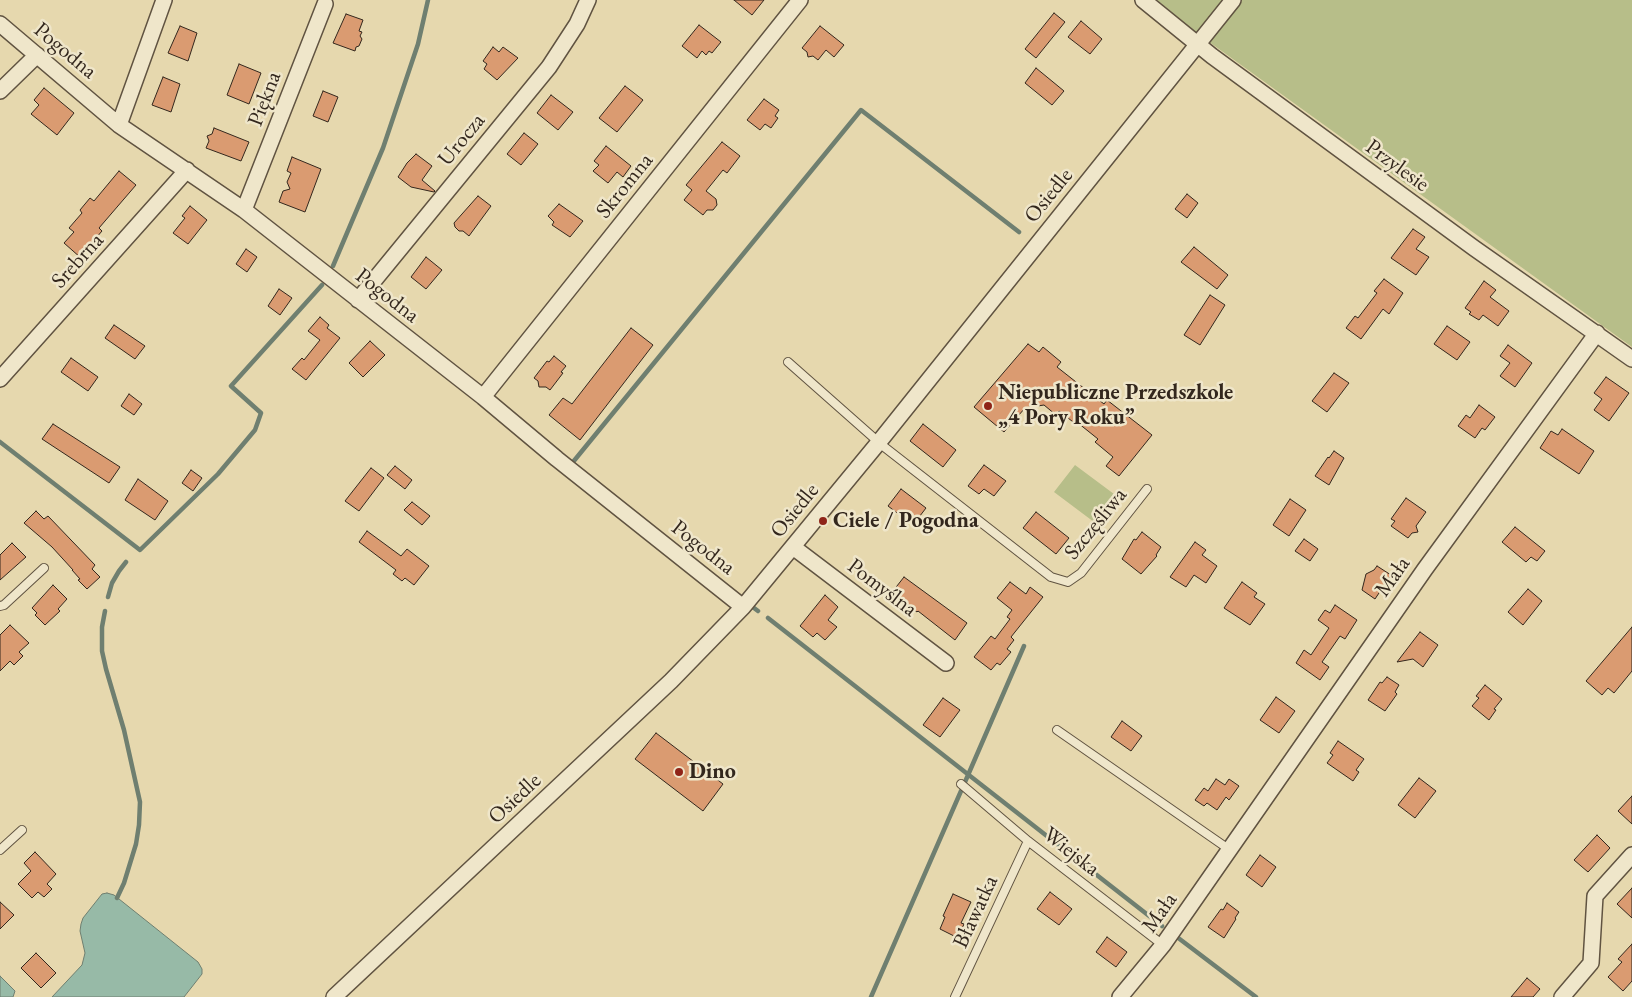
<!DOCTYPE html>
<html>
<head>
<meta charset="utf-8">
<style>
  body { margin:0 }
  canvas { display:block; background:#e6d8ae }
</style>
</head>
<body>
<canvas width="1632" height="997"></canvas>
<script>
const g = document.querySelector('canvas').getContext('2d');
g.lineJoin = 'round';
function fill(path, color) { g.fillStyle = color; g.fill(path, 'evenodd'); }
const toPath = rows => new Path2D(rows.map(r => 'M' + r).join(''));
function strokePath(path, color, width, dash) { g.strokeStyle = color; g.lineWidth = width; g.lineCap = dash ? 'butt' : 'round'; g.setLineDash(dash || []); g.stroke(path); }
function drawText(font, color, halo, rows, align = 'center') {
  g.font = font + ' "EB Garamond",serif'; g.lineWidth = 5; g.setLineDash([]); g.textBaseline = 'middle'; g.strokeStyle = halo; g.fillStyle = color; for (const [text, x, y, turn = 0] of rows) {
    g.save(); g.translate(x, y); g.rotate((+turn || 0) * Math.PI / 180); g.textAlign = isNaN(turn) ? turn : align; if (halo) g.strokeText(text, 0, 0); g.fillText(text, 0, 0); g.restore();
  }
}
fill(toPath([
  [1157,0,1632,0,1632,347,1194,31],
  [1075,465,1118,497,1098,525,1054,492]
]), '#b7be89');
const water = toPath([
  [107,893,114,895,198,962,202,969,202,974,184,997,52,997,82,965,85,953,80,931,81,924,83,918,102,894,107,893],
  [0,976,15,991,13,997,0,997,0,976]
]);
fill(water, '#97baa7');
strokePath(water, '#6f7f70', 1);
strokePath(toPath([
  [333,266,383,148,418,44,428,0],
  [0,442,140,550,218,474,255,430,261,413,231,386,322,285],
  [573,462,861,110,1019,232],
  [108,597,112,583,119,571,126,562],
  [754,608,758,611],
  [105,611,102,627,102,651,106,669,124,730,140,802,139,825,136,844,124,883,117,898],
  [768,618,1162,926],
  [965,782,1024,646],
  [1177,937,1256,997],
  [871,997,961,791]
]), '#6f7f70', 4.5);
const building = toPath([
  [734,0,764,0,752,15,734,0],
  [1054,13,1065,22,1036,58,1025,49,1054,13],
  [346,14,363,20,359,31,362,32,360,36,362,39,359,46,356,47,355,51,333,43,346,14],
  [1081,21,1102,39,1090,54,1068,37,1081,21],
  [699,25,721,42,712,53,709,51,706,55,702,51,697,58,682,46,699,25],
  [180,26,197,33,188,61,168,53,180,26],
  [820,26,844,45,834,57,826,50,818,60,813,56,808,57,807,52,802,48,820,26],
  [493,47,499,52,503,47,518,58,497,80,484,69,487,64,483,61,493,47],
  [239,64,261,73,249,104,227,95,239,64],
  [1036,68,1064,91,1052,105,1025,83,1036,68],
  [163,77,180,84,171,112,152,105,163,77],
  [625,86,643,100,617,132,599,118,625,86],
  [44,88,74,113,57,135,31,114,39,105,34,100,44,88],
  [323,91,338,97,328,122,313,116,323,91],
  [551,95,573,112,558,130,537,113,551,95],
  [764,99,779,110,775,116,778,118,771,128,765,124,760,130,747,120,764,99],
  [214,128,249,142,241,161,206,148,209,141,207,136,212,134,214,128],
  [524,133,538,144,521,165,507,154,524,133],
  [722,142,740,156,727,173,723,170,706,191,716,199,717,205,713,210,707,210,703,215,684,200,692,190,686,185,722,142],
  [606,146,631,166,623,177,617,172,608,183,593,171,599,165,594,161,606,146],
  [416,154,432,166,422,180,435,191,434,192,411,187,398,177,407,163,416,154],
  [292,157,321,169,305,212,279,202,283,191,290,189,287,182,291,173,287,171,292,157],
  [119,171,136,185,99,228,102,231,89,246,90,247,81,258,64,243,74,232,69,228,82,213,80,210,90,198,94,201,119,171],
  [1187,194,1198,203,1187,218,1175,209,1187,194],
  [478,196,491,206,469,236,463,231,459,231,455,227,454,223,478,196],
  [559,204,583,221,570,237,552,225,554,222,548,216,559,204],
  [190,206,207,220,188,244,173,233,185,218,182,216,190,206],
  [1413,229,1425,237,1416,249,1429,257,1416,275,1391,258,1413,229],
  [1194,247,1228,275,1217,289,1181,262,1194,247],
  [246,249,257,257,247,272,236,264,246,249],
  [426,257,442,270,426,289,411,277,426,257],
  [1384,279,1403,293,1389,314,1383,309,1361,339,1346,328,1355,316,1358,318,1377,293,1374,291,1384,279],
  [1484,281,1496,290,1490,297,1509,311,1498,326,1483,315,1479,320,1469,314,1471,312,1465,308,1484,281],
  [279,289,292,298,280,315,268,306,279,289],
  [1210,295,1225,305,1200,345,1184,335,1210,295],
  [320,317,329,325,327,328,340,338,306,380,292,369,302,358,304,360,320,340,308,331,320,317],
  [114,325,145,346,135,359,105,338,114,325],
  [1447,326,1470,342,1457,360,1434,344,1447,326],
  [631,328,653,345,580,440,549,415,563,398,572,404,631,328],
  [370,341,385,355,363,377,349,363,370,341],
  [1028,344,1039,352,1043,347,1061,362,1057,367,1104,404,1107,400,1152,435,1119,476,1106,466,1113,457,1095,442,1098,439,1078,423,1077,425,1059,411,1056,415,1044,405,1025,408,1004,432,974,407,1028,344],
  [1508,345,1532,363,1515,387,1500,376,1510,363,1500,356,1508,345],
  [554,356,566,366,561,372,563,373,550,390,546,387,539,387,538,381,534,378,547,361,549,362,554,356],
  [71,358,98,377,88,391,61,372,71,358],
  [1334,373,1349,383,1327,412,1312,401,1334,373],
  [1606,377,1629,393,1609,421,1594,410,1602,399,1594,393,1606,377],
  [129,394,142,404,134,415,121,406,129,394],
  [1479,405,1495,417,1485,430,1482,428,1475,438,1458,426,1466,415,1470,418,1479,405],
  [53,424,120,467,109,483,42,439,53,424],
  [923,424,956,450,943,467,910,441,923,424],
  [1562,429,1594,451,1579,474,1540,448,1551,431,1558,435,1562,429],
  [1334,451,1344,458,1329,485,1315,476,1328,457,1329,458,1334,451],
  [984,465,1006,481,994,496,984,489,979,494,968,486,984,465],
  [395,466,412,480,405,489,387,475,395,466],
  [371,468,384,478,359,511,345,501,371,468],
  [191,470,202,478,193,491,182,483,191,470],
  [138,479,168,501,155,520,125,500,138,479],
  [901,489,926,508,913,525,888,506,901,489],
  [1406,498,1426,512,1416,526,1418,532,1412,533,1408,538,1391,526,1395,521,1391,519,1406,498],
  [1290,499,1306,510,1289,536,1273,525,1290,499],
  [412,502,430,516,422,525,404,510,412,502],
  [36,511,44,519,48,516,95,565,92,569,100,577,87,589,78,580,80,579,72,570,73,570,52,547,24,523,36,511],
  [1036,512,1069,538,1056,554,1023,528,1036,512],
  [1515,527,1545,551,1537,561,1531,557,1526,562,1502,542,1515,527],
  [367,531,401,556,407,549,429,566,414,585,405,578,402,581,393,574,396,570,359,542,367,531],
  [1142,532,1161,547,1156,555,1157,556,1141,574,1122,559,1134,539,1136,540,1142,532],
  [1304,539,1318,549,1310,561,1295,551,1304,539],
  [1195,542,1206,550,1202,555,1217,566,1206,583,1194,575,1186,587,1170,577,1195,542],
  [12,543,26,557,0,580,0,555,12,543],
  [1377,566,1391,575,1375,599,1362,590,1366,574,1374,570,1377,566],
  [904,577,967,623,955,640,918,611,917,612,899,599,900,597,893,591,904,577],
  [1010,582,1026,594,1030,587,1043,597,1011,637,1014,640,1007,649,1011,652,1000,665,997,663,991,670,974,657,991,636,995,639,1010,619,1007,617,1012,610,997,598,1010,582],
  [1242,582,1257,593,1254,597,1265,604,1250,625,1224,608,1242,582],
  [53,585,67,599,58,609,60,611,45,625,35,615,37,613,32,608,53,585],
  [1528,589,1542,601,1523,625,1508,612,1528,589],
  [825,595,838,607,828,620,837,627,825,640,817,633,813,637,800,626,825,595],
  [1335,605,1357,620,1345,639,1340,636,1322,662,1329,667,1320,680,1296,663,1304,650,1311,655,1329,628,1318,620,1325,610,1330,613,1335,605],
  [10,625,29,643,19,652,23,656,14,665,10,661,0,671,0,635,10,625],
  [1632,627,1632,671,1614,693,1608,688,1602,695,1586,681,1632,627],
  [1420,632,1438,645,1423,667,1413,659,1397,662,1420,632],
  [1387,677,1399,685,1395,692,1397,694,1385,711,1368,700,1380,682,1382,683,1387,677],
  [1485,685,1502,699,1494,709,1496,710,1489,720,1472,706,1479,698,1476,696,1485,685],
  [1276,697,1295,711,1279,733,1260,720,1276,697],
  [943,698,960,710,940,737,923,725,943,698],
  [1122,721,1142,736,1131,751,1111,737,1122,721],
  [656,733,723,784,703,811,635,759,656,733],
  [1338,741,1364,759,1356,770,1359,772,1353,781,1327,763,1333,755,1330,753,1338,741],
  [1419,778,1436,791,1415,818,1398,805,1419,778],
  [1216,779,1225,785,1229,779,1239,786,1229,800,1226,797,1217,810,1207,803,1204,806,1195,800,1204,788,1208,791,1216,779],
  [1632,796,1632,824,1618,811,1632,796],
  [1597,835,1610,848,1588,872,1574,860,1597,835],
  [35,852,56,874,47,884,52,889,44,897,38,892,32,898,18,884,31,871,24,863,35,852],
  [1260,855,1276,867,1262,887,1246,875,1260,855],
  [1632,888,1632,918,1617,904,1632,888],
  [1050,892,1072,909,1059,925,1037,909,1050,892],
  [953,894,971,902,961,923,964,924,958,938,940,929,945,917,943,916,953,894],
  [0,902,14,915,0,929,0,902],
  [1227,903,1239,912,1235,918,1236,919,1224,938,1208,927,1221,909,1223,910,1227,903],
  [1107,937,1127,952,1116,967,1096,952,1107,937],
  [1632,944,1632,981,1623,991,1608,977,1622,962,1618,959,1632,944],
  [36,953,56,973,41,988,21,968,36,953],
  [1527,978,1540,989,1533,997,1511,997,1527,978]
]);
fill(building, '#da9b71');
strokePath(building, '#33271d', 1);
const service = toPath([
  [788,362,883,446,1051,577,1068,582,1081,573,1147,489],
  [0,606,4,605,44,568],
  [1057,730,1230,850],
  [961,784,1028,841,1163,945],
  [0,850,22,830],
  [955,997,1028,841]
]);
const minor = toPath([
  [1143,0,1212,56,1474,248,1632,359],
  [0,24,119,125,244,210,483,397,557,459,743,607],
  [0,91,37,55],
  [119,125,164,0],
  [244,210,325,4],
  [358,300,549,67,577,24,588,0],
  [0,379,187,170],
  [483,397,800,0],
  [793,547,946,663],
  [334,997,671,681,743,607,879,442,1233,0],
  [1120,997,1163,945,1425,569,1597,333],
  [1562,997,1591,963,1595,896,1632,855]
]);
strokePath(service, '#605341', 10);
strokePath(minor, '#605341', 18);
strokePath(service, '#efe6ca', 8);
strokePath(minor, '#efe6ca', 15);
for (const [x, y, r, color] of [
  [988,406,5,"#8f2418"],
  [823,521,5,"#8f2418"],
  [679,772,5,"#8f2418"]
]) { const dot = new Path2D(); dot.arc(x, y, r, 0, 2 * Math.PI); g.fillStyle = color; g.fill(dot); strokePath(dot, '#efe6ca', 2); }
drawText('22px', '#33271d', '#efe6ca', [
  ["Pogodna",65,51,40],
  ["Piękna",265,99,-69],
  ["Urocza",462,140,-51],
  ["Przylesie",1397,166,36],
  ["Skromna",625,186,-51],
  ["Osiedle",1049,196,-51],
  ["Srebrna",78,261,-48],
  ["Pogodna",387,296,38],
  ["Osiedle",795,511,-51],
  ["Szczęśliwa",1096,524,-51],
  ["Pogodna",703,548,38],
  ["Mała",1393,577,-55],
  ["Pomyślna",882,588,37],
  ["Osiedle",515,799,-43],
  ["Wiejska",1071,852,38],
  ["Bławatka",976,912,-65],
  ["Mała",1160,913,-55]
]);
drawText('bold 22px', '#33271d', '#efe6ca', [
  ["Niepubliczne Przedszkole",998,393],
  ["„4 Pory Roku”",998,418],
  ["Ciele / Pogodna",833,521],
  ["Dino",689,772]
], 'left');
</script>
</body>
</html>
